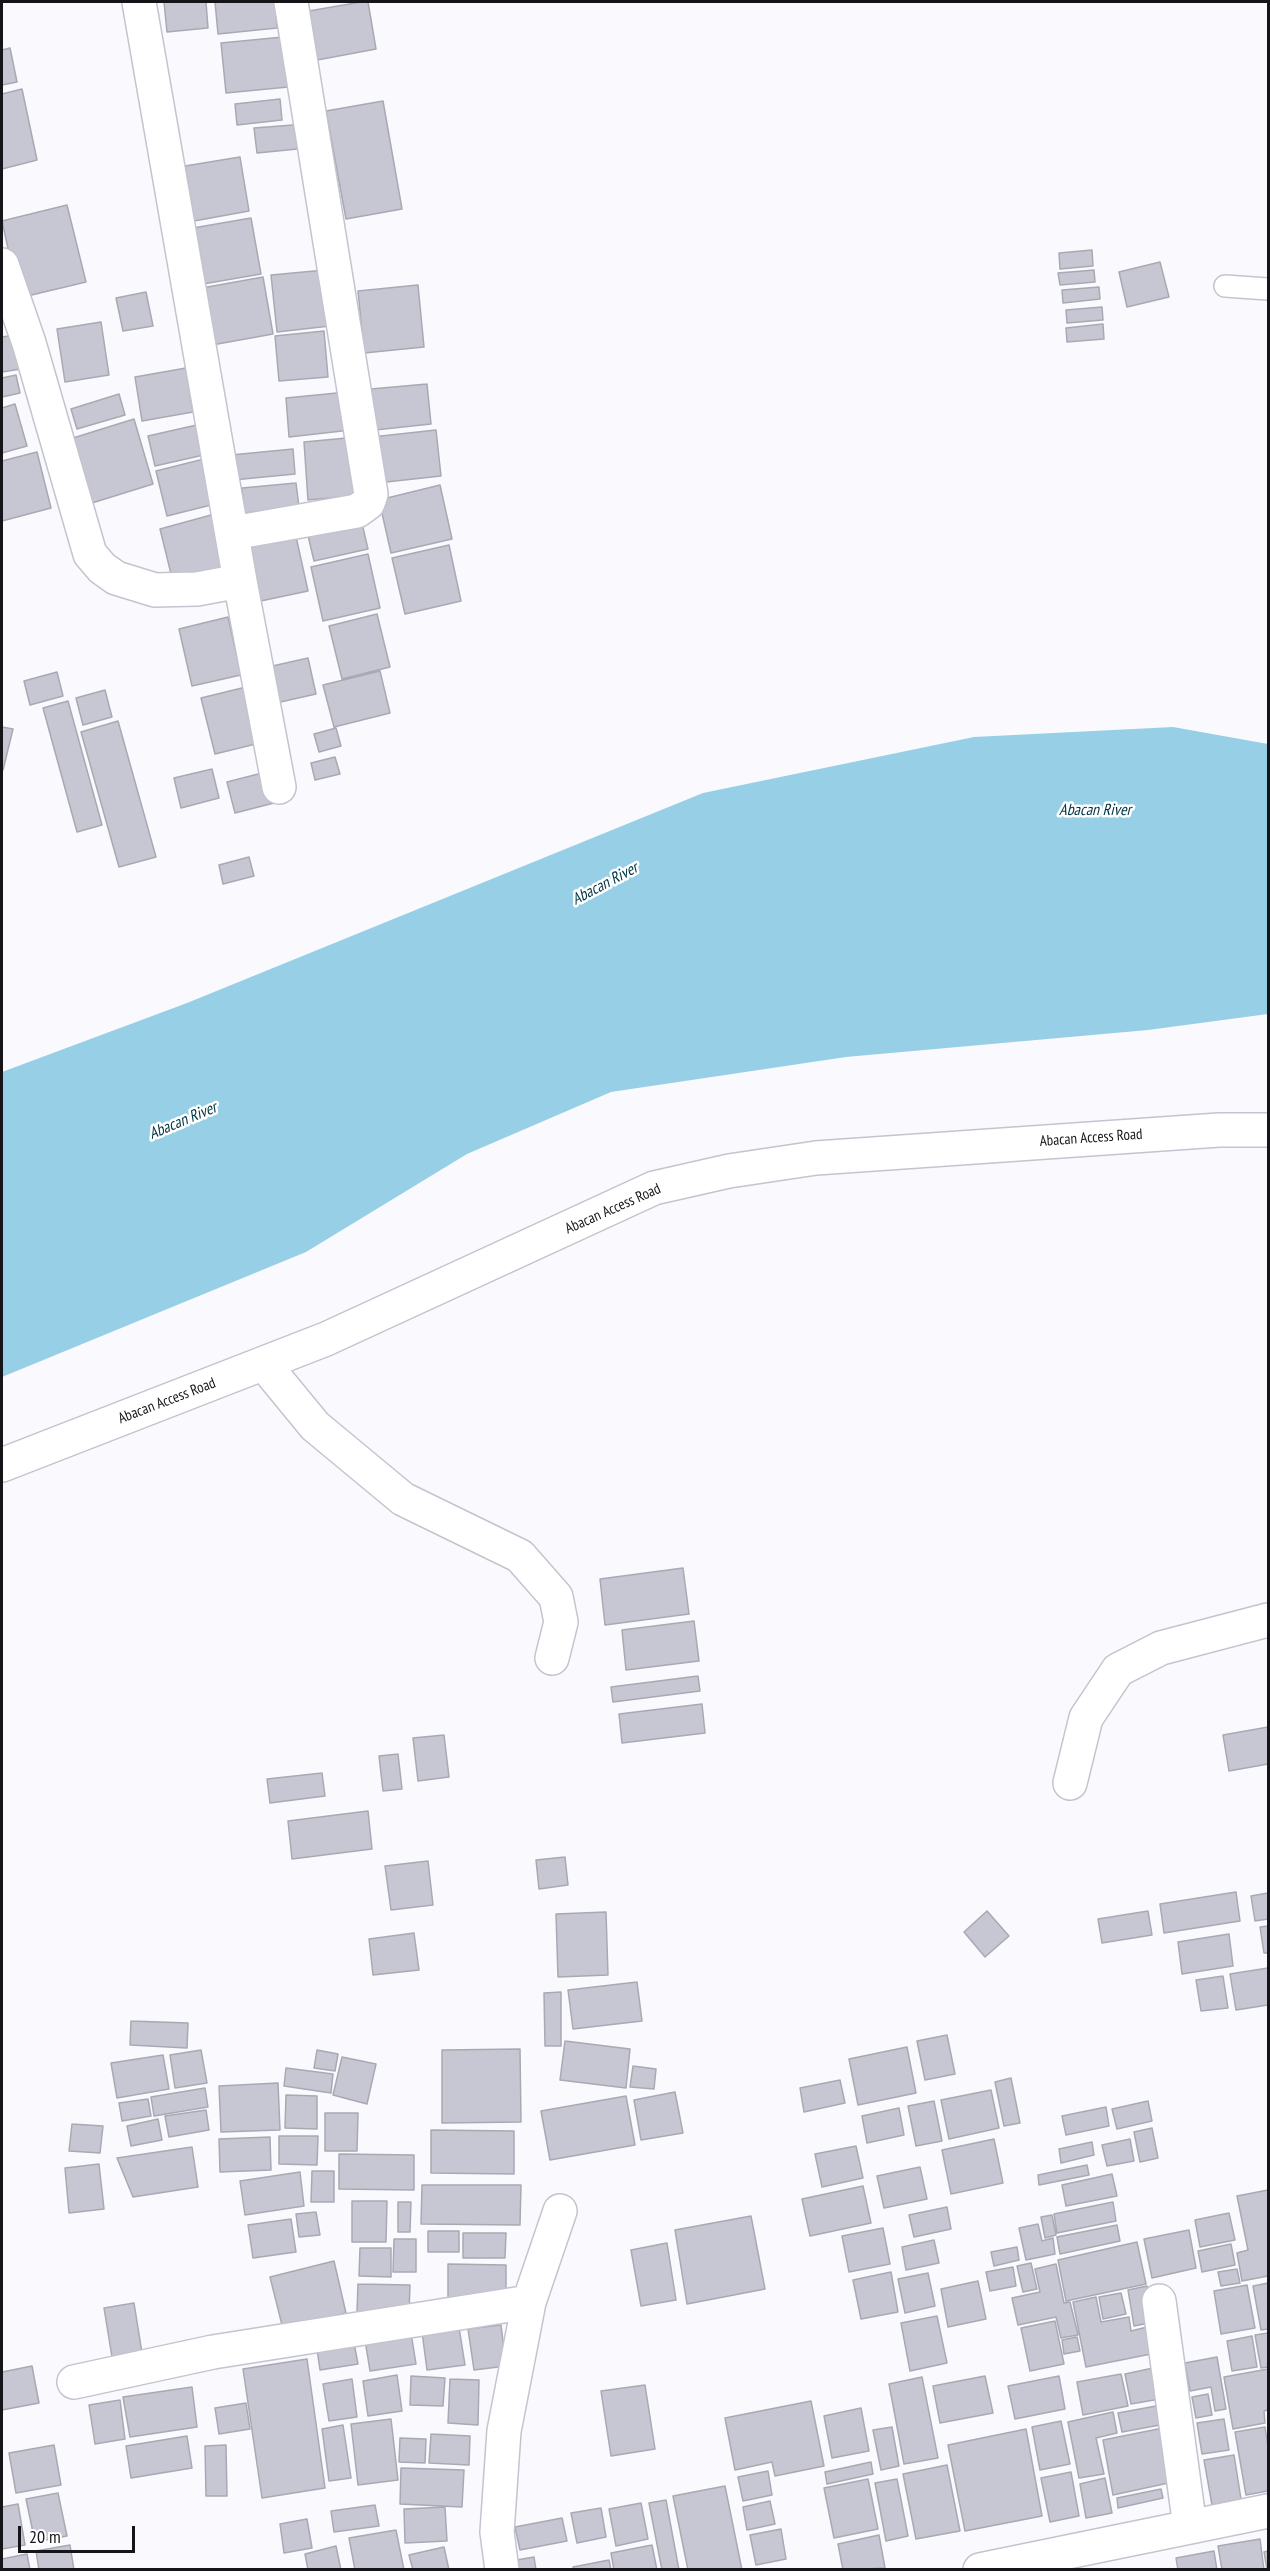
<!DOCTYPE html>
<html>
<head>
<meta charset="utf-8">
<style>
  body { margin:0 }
  #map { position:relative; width:1270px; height:2571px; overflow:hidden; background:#f9f9fe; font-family:"PT Sans Narrow",sans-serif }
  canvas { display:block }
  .frame { position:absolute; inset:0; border:3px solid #151519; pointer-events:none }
  .scale { position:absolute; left:18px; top:2526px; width:117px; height:27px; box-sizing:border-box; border:3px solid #151519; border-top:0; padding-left:8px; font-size:18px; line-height:21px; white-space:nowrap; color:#151519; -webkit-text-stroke:4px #fff; paint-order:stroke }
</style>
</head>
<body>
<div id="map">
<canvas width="1270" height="2571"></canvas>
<div class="frame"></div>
<div class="scale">20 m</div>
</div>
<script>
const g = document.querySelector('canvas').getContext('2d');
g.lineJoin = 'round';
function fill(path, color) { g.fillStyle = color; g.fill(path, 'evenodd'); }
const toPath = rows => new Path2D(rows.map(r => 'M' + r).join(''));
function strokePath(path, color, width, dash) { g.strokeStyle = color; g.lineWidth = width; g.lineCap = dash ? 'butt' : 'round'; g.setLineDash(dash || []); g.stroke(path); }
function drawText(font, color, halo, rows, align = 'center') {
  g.font = font + ' "PT Sans Narrow",sans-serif'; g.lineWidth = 5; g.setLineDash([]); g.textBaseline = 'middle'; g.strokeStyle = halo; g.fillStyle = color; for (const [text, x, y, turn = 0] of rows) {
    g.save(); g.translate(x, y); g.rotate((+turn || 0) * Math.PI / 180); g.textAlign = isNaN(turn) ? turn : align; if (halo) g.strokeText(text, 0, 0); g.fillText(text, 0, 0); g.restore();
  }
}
fill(toPath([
  [1173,727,1268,744,1268,1014,1148,1030,846,1057,611,1092,467,1154,306,1252,2,1377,2,1072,187,1003,703,793,974,737]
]), '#97d0e6');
const building = toPath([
  [164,2,206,2,208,28,167,32,164,2],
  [215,2,275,2,277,28,218,34,215,2],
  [361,2,368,2,376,49,312,61,303,12,361,2],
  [283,37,288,87,226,93,221,43,283,37],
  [10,48,17,82,2,85,2,50,10,48],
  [22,89,37,160,2,169,2,94,22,89],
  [280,99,282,120,237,125,235,104,280,99],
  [383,101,402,209,346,219,326,111,383,101],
  [306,124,308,148,257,153,254,128,306,124],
  [240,157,249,211,194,221,185,166,240,157],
  [67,205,86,282,19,298,2,221,67,205],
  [251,218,261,274,203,284,193,228,251,218],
  [1092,250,1093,266,1060,269,1059,253,1092,250],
  [1160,262,1169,297,1127,307,1119,272,1160,262],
  [325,270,330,326,277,332,271,275,325,270],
  [1094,270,1095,282,1060,285,1058,273,1094,270],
  [263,277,273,334,212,345,202,288,263,277],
  [418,285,424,347,364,353,358,291,418,285],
  [1099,287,1100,299,1063,303,1062,290,1099,287],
  [146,292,153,326,123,331,116,298,146,292],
  [1102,307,1103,320,1067,323,1066,310,1102,307],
  [101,322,109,375,65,382,57,329,101,322],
  [1103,324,1104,339,1067,342,1066,328,1103,324],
  [324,331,328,377,279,381,275,336,324,331],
  [15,335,21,369,2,372,2,337,15,335],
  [186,368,193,412,142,421,135,377,186,368],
  [16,375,20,393,2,397,2,378,16,375],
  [427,384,431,424,375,430,371,389,427,384],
  [347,392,351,430,289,437,286,398,347,392],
  [119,394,125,415,77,429,71,409,119,394],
  [15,404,27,446,2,453,2,408,15,404],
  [134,419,153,484,92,503,73,438,134,419],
  [201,424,208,454,155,466,148,436,201,424],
  [436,430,441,476,377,483,372,437,436,430],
  [357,437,362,495,308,500,304,442,357,437],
  [293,449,295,474,233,480,231,455,293,449],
  [37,452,51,508,2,521,2,461,37,452],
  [208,458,219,503,167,516,156,471,208,458],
  [296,483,299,507,244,513,242,488,296,483],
  [440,485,452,539,391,553,379,500,440,485],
  [211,515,226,573,174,586,160,529,211,515],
  [360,515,368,549,314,561,306,527,360,515],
  [295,532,308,591,256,602,243,545,295,532],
  [449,545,461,601,405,614,392,558,449,545],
  [368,554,380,608,323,621,311,567,368,554],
  [377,614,390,667,342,679,329,626,377,614],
  [228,617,241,675,192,686,179,629,228,617],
  [308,658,316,694,276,703,268,667,308,658],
  [380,671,390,713,334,727,323,685,380,671],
  [57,672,63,696,30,705,24,681,57,672],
  [250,686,264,742,215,754,201,698,250,686],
  [105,690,112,717,83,725,76,698,105,690],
  [68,701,102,825,77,832,43,708,68,701],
  [118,721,156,857,119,867,81,732,118,721],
  [2,727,13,729,3,770,2,770,2,727],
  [336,728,341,746,319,752,314,734,336,728],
  [335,757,340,774,315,780,311,763,335,757],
  [212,769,219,798,181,808,174,778,212,769],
  [266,772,274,803,235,813,227,782,266,772],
  [249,857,254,876,223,884,219,865,249,857],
  [683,1568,689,1614,605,1625,600,1579,683,1568],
  [694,1621,699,1661,626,1670,622,1630,694,1621],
  [698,1676,700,1691,613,1702,611,1687,698,1676],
  [702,1704,705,1733,622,1743,619,1714,702,1704],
  [1268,1727,1268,1764,1229,1771,1223,1735,1268,1727],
  [444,1735,449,1777,418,1781,413,1738,444,1735],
  [398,1754,402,1789,383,1791,379,1756,398,1754],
  [322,1773,325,1796,270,1803,267,1779,322,1773],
  [368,1811,372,1849,292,1859,288,1821,368,1811],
  [565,1857,568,1885,539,1889,536,1860,565,1857],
  [428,1861,433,1905,391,1910,385,1866,428,1861],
  [1236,1892,1240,1921,1164,1933,1160,1904,1236,1892],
  [1268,1893,1268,1919,1255,1921,1251,1896,1268,1893],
  [987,1911,1009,1936,985,1957,964,1932,987,1911],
  [1148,1911,1152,1935,1102,1943,1098,1919,1148,1911],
  [606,1912,608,1975,558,1977,556,1914,606,1912],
  [1268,1926,1268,1953,1264,1953,1260,1927,1268,1926],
  [414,1933,419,1970,373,1975,369,1939,414,1933],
  [1229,1934,1233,1966,1182,1974,1178,1942,1229,1934],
  [1268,1968,1268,2005,1236,2010,1230,1974,1268,1968],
  [1223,1976,1228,2008,1201,2011,1196,1980,1223,1976],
  [637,1982,642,2021,573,2029,568,1990,637,1982],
  [561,1992,561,2046,545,2046,544,1993,561,1992],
  [131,2021,188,2023,187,2048,130,2045,131,2021],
  [947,2035,955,2074,925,2080,917,2041,947,2035],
  [565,2041,630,2049,626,2088,560,2080,565,2041],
  [907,2047,916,2093,858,2105,849,2059,907,2047],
  [520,2049,521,2122,442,2123,442,2050,520,2049],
  [201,2050,207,2083,175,2088,170,2055,201,2050],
  [317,2050,338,2054,335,2071,314,2068,317,2050],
  [163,2055,169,2089,117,2098,111,2063,163,2055],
  [342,2057,376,2064,367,2104,333,2095,342,2057],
  [633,2066,656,2069,654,2089,630,2087,633,2066],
  [286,2068,333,2074,331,2093,284,2086,286,2068],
  [1011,2078,1020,2123,1004,2126,995,2082,1011,2078],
  [840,2080,845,2103,804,2112,800,2088,840,2080],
  [278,2083,280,2130,221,2132,219,2086,278,2083],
  [205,2088,208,2107,154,2116,151,2097,205,2088],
  [991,2090,999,2128,949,2139,941,2100,991,2090],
  [675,2092,683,2133,641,2140,634,2100,675,2092],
  [286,2095,317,2096,317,2129,285,2128,286,2095],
  [626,2096,635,2145,550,2160,541,2111,626,2096],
  [148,2099,151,2116,122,2121,119,2103,148,2099],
  [934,2101,942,2141,916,2146,908,2106,934,2101],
  [1148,2101,1152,2121,1117,2129,1112,2109,1148,2101],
  [1106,2107,1109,2126,1066,2135,1062,2116,1106,2107],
  [899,2108,904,2135,867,2143,862,2116,899,2108],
  [206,2110,209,2130,169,2137,165,2116,206,2110],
  [325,2113,358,2113,357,2151,325,2151,325,2113],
  [158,2119,162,2140,131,2146,127,2126,158,2119],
  [72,2124,103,2126,100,2153,69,2151,72,2124],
  [1152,2128,1158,2158,1140,2162,1134,2132,1152,2128],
  [431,2130,514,2131,514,2174,431,2173,431,2130],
  [279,2136,318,2136,317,2165,279,2164,279,2136],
  [270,2137,271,2170,220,2172,219,2139,270,2137],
  [994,2139,1003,2183,951,2194,942,2150,994,2139],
  [1130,2139,1134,2161,1107,2166,1102,2145,1130,2139],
  [1092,2142,1094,2155,1061,2163,1059,2149,1092,2142],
  [856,2146,863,2178,822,2187,815,2154,856,2146],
  [192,2147,198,2187,133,2197,117,2158,192,2147],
  [339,2154,414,2155,414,2190,339,2189,339,2154],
  [99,2164,104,2209,69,2213,65,2168,99,2164],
  [1087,2165,1089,2175,1039,2185,1038,2175,1087,2165],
  [920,2167,927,2199,884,2208,877,2176,920,2167],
  [312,2171,334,2171,334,2202,311,2202,312,2171],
  [300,2172,304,2206,245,2215,240,2181,300,2172],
  [1112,2174,1117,2196,1066,2206,1062,2185,1112,2174],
  [422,2185,521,2185,520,2225,421,2224,422,2185],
  [863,2186,871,2223,810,2236,802,2199,863,2186],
  [1268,2190,1268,2276,1242,2281,1237,2253,1248,2250,1237,2196,1268,2190],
  [352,2201,387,2201,386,2242,352,2242,352,2201],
  [398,2202,411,2202,410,2232,398,2232,398,2202],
  [1113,2202,1116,2221,1057,2233,1054,2214,1113,2202],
  [947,2207,951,2229,914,2237,909,2215,947,2207],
  [316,2212,320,2235,299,2237,296,2214,316,2212],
  [1229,2213,1235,2240,1200,2247,1195,2220,1229,2213],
  [1052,2215,1056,2235,1045,2238,1041,2217,1052,2215],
  [751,2216,765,2289,687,2304,675,2230,751,2216],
  [291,2219,296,2252,253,2258,248,2225,291,2219],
  [1038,2224,1042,2241,1053,2238,1055,2254,1026,2260,1019,2228,1038,2224],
  [1117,2225,1120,2241,1060,2254,1057,2237,1117,2225],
  [883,2228,890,2264,849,2272,842,2236,883,2228],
  [1189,2230,1196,2268,1152,2278,1144,2239,1189,2230],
  [428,2231,459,2231,459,2252,428,2252,428,2231],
  [463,2233,506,2233,505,2258,463,2258,463,2233],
  [394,2239,416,2239,416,2272,393,2272,394,2239],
  [934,2240,939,2263,906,2270,902,2247,934,2240],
  [1137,2242,1146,2284,1066,2301,1058,2260,1137,2242],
  [667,2243,676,2300,641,2306,631,2250,667,2243],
  [1231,2244,1235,2265,1202,2272,1198,2251,1231,2244],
  [1017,2247,1019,2260,994,2266,991,2252,1017,2247],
  [360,2248,391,2248,391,2277,359,2276,360,2248],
  [334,2261,346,2313,283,2329,270,2277,334,2261],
  [1031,2263,1037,2289,1023,2292,1017,2266,1031,2263],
  [448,2264,506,2265,506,2300,448,2299,448,2264],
  [1056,2264,1064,2303,1070,2302,1078,2335,1061,2338,1056,2317,1018,2325,1012,2298,1040,2292,1035,2269,1056,2264],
  [1013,2267,1016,2286,990,2291,986,2272,1013,2267],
  [1237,2269,1240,2283,1221,2286,1218,2272,1237,2269],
  [891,2272,898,2312,861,2319,853,2280,891,2272],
  [928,2273,935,2306,905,2313,898,2279,928,2273],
  [978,2281,986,2319,948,2327,941,2289,978,2281],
  [1268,2283,1268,2329,1261,2330,1253,2286,1268,2283],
  [358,2284,410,2285,409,2312,357,2312,358,2284],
  [1247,2285,1255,2328,1221,2334,1214,2291,1247,2285],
  [1147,2286,1154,2322,1134,2326,1128,2290,1147,2286],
  [1121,2293,1126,2314,1103,2319,1099,2297,1121,2293],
  [1096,2297,1101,2322,1129,2317,1131,2331,1155,2325,1161,2352,1086,2367,1073,2302,1096,2297],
  [134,2303,143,2359,113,2363,104,2308,134,2303],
  [937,2316,947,2363,910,2371,901,2323,937,2316],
  [1055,2321,1064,2364,1030,2371,1021,2328,1055,2321],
  [501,2325,506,2366,474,2370,468,2329,501,2325],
  [459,2327,465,2365,427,2370,422,2332,459,2327],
  [411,2333,416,2364,370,2371,365,2340,411,2333],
  [1268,2333,1268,2367,1261,2368,1255,2335,1268,2333],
  [1252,2336,1257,2367,1232,2371,1227,2341,1252,2336],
  [1077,2337,1080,2351,1064,2354,1062,2340,1077,2337],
  [354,2343,358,2364,320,2370,317,2349,354,2343],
  [1217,2357,1226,2409,1215,2411,1211,2387,1190,2391,1185,2363,1217,2357],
  [307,2359,325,2488,262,2498,243,2369,307,2359],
  [32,2366,39,2403,2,2410,2,2372,32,2366],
  [1153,2368,1160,2399,1131,2404,1125,2374,1153,2368],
  [1268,2369,1268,2410,1264,2411,1265,2423,1233,2429,1224,2377,1268,2369],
  [1121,2374,1128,2406,1083,2415,1077,2382,1121,2374],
  [397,2375,402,2411,368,2416,363,2381,397,2375],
  [411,2376,445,2378,443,2406,410,2405,411,2376],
  [985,2376,993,2413,940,2423,933,2386,985,2376],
  [1059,2376,1065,2409,1015,2419,1008,2386,1059,2376],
  [922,2377,938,2458,904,2464,889,2384,922,2377],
  [352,2379,357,2417,329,2421,323,2384,352,2379],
  [450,2379,479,2380,478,2425,448,2423,450,2379],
  [645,2385,655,2449,611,2456,601,2391,645,2385],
  [192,2387,197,2427,130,2437,123,2397,192,2387],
  [1208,2394,1212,2415,1196,2418,1192,2397,1208,2394],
  [120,2400,125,2439,95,2444,89,2405,120,2400],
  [811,2401,824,2466,775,2476,772,2462,735,2470,725,2418,811,2401],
  [246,2403,250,2429,219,2434,215,2408,246,2403],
  [1156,2406,1160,2425,1122,2432,1118,2413,1156,2406],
  [861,2408,869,2451,832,2458,824,2416,861,2408],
  [1113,2412,1117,2433,1096,2438,1104,2474,1079,2478,1068,2422,1113,2412],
  [391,2419,398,2480,358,2485,351,2424,391,2419],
  [1224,2419,1229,2450,1202,2454,1197,2423,1224,2419],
  [1061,2421,1070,2464,1040,2470,1032,2427,1061,2421],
  [343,2425,351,2478,329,2481,322,2429,343,2425],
  [892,2427,899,2466,881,2470,873,2430,892,2427],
  [1265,2427,1268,2446,1268,2491,1246,2495,1235,2432,1265,2427],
  [1163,2428,1173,2482,1113,2495,1103,2440,1163,2428],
  [1026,2429,1042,2516,965,2531,948,2445,1026,2429],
  [431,2434,470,2436,469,2465,429,2463,431,2434],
  [187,2436,192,2468,131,2478,126,2446,187,2436],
  [400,2438,426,2439,425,2463,399,2462,400,2438],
  [54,2445,61,2485,16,2493,9,2453,54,2445],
  [226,2445,227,2496,206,2496,205,2446,226,2445],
  [1234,2455,1241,2499,1212,2505,1204,2460,1234,2455],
  [871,2462,873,2474,827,2484,825,2472,871,2462],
  [947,2465,960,2531,916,2539,903,2474,947,2465],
  [401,2468,464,2470,462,2507,400,2504,401,2468],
  [768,2471,772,2495,743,2501,738,2477,768,2471],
  [1071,2472,1079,2516,1050,2522,1041,2478,1071,2472],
  [1105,2478,1112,2513,1086,2518,1080,2484,1105,2478],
  [868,2479,878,2529,834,2538,824,2488,868,2479],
  [897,2479,908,2536,886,2541,875,2483,897,2479],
  [725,2486,742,2570,688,2570,673,2496,725,2486],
  [1161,2489,1163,2498,1118,2508,1117,2498,1161,2489],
  [58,2493,67,2536,35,2542,26,2499,58,2493],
  [666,2500,679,2570,662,2570,649,2503,666,2500],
  [770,2501,775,2524,747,2530,743,2507,770,2501],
  [641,2503,648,2539,616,2546,609,2509,641,2503],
  [18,2504,25,2545,2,2549,2,2507,18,2504],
  [375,2505,379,2526,334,2532,331,2511,375,2505],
  [445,2507,447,2541,405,2543,404,2509,445,2507],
  [601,2508,606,2537,577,2543,571,2513,601,2508],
  [562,2518,567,2541,520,2550,515,2527,562,2518],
  [307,2519,312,2548,284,2553,280,2524,307,2519],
  [781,2529,786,2559,756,2565,750,2535,781,2529],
  [396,2530,404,2570,355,2570,349,2538,396,2530],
  [879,2535,885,2568,843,2570,838,2544,879,2535],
  [1260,2539,1264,2570,1222,2570,1218,2546,1260,2539],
  [70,2545,74,2570,39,2570,36,2551,70,2545],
  [652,2545,657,2570,614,2570,611,2553,652,2545],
  [336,2546,341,2570,308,2570,305,2554,336,2546],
  [444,2547,449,2570,413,2570,409,2555,444,2547],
  [1214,2551,1217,2570,1178,2570,1176,2558,1214,2551],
  [1268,2551,1268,2570,1267,2570,1264,2552,1268,2551],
  [27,2554,30,2570,2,2570,2,2559,27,2554],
  [534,2557,536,2570,513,2570,511,2561,534,2557],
  [609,2560,611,2570,574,2570,573,2567,609,2560]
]);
fill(building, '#c6c7d2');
strokePath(building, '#a8a9b3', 1.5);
const service = toPath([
  [1225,286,1268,289]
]);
const minor = toPath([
  [139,2,240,581,279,787],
  [2,265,29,343,90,554,102,568,116,578,155,590,197,589,240,581],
  [233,533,357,511,368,503,371,494,291,2],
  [264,1364,315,1426,403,1499,520,1556,556,1597,561,1622,552,1658],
  [1070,1783,1086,1718,1118,1670,1161,1648,1268,1620],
  [1159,2301,1190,2527],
  [74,2382,213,2352,529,2302],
  [502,2570,497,2532,504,2431,529,2302,560,2211],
  [980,2570,1268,2511]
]);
const tertiary = toPath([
  [2,1465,326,1339,654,1188,729,1171,816,1158,1219,1130,1268,1130]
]);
strokePath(service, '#c4c4cf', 24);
strokePath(minor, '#c4c4cf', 36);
strokePath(tertiary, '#c4c4cf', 36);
strokePath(service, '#fff', 21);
strokePath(minor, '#fff', 33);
strokePath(tertiary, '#fff', 33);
drawText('15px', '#151519', '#fff', [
  ["Abacan Access Road",1091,1138,-4],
  ["Abacan Access Road",613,1209,-24],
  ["Abacan Access Road",167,1401,-21]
]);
drawText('italic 16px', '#003443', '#fff', [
  ["Abacan River",1095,810],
  ["Abacan River",605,884,-28],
  ["Abacan River",183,1121,-23]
]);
</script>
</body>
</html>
